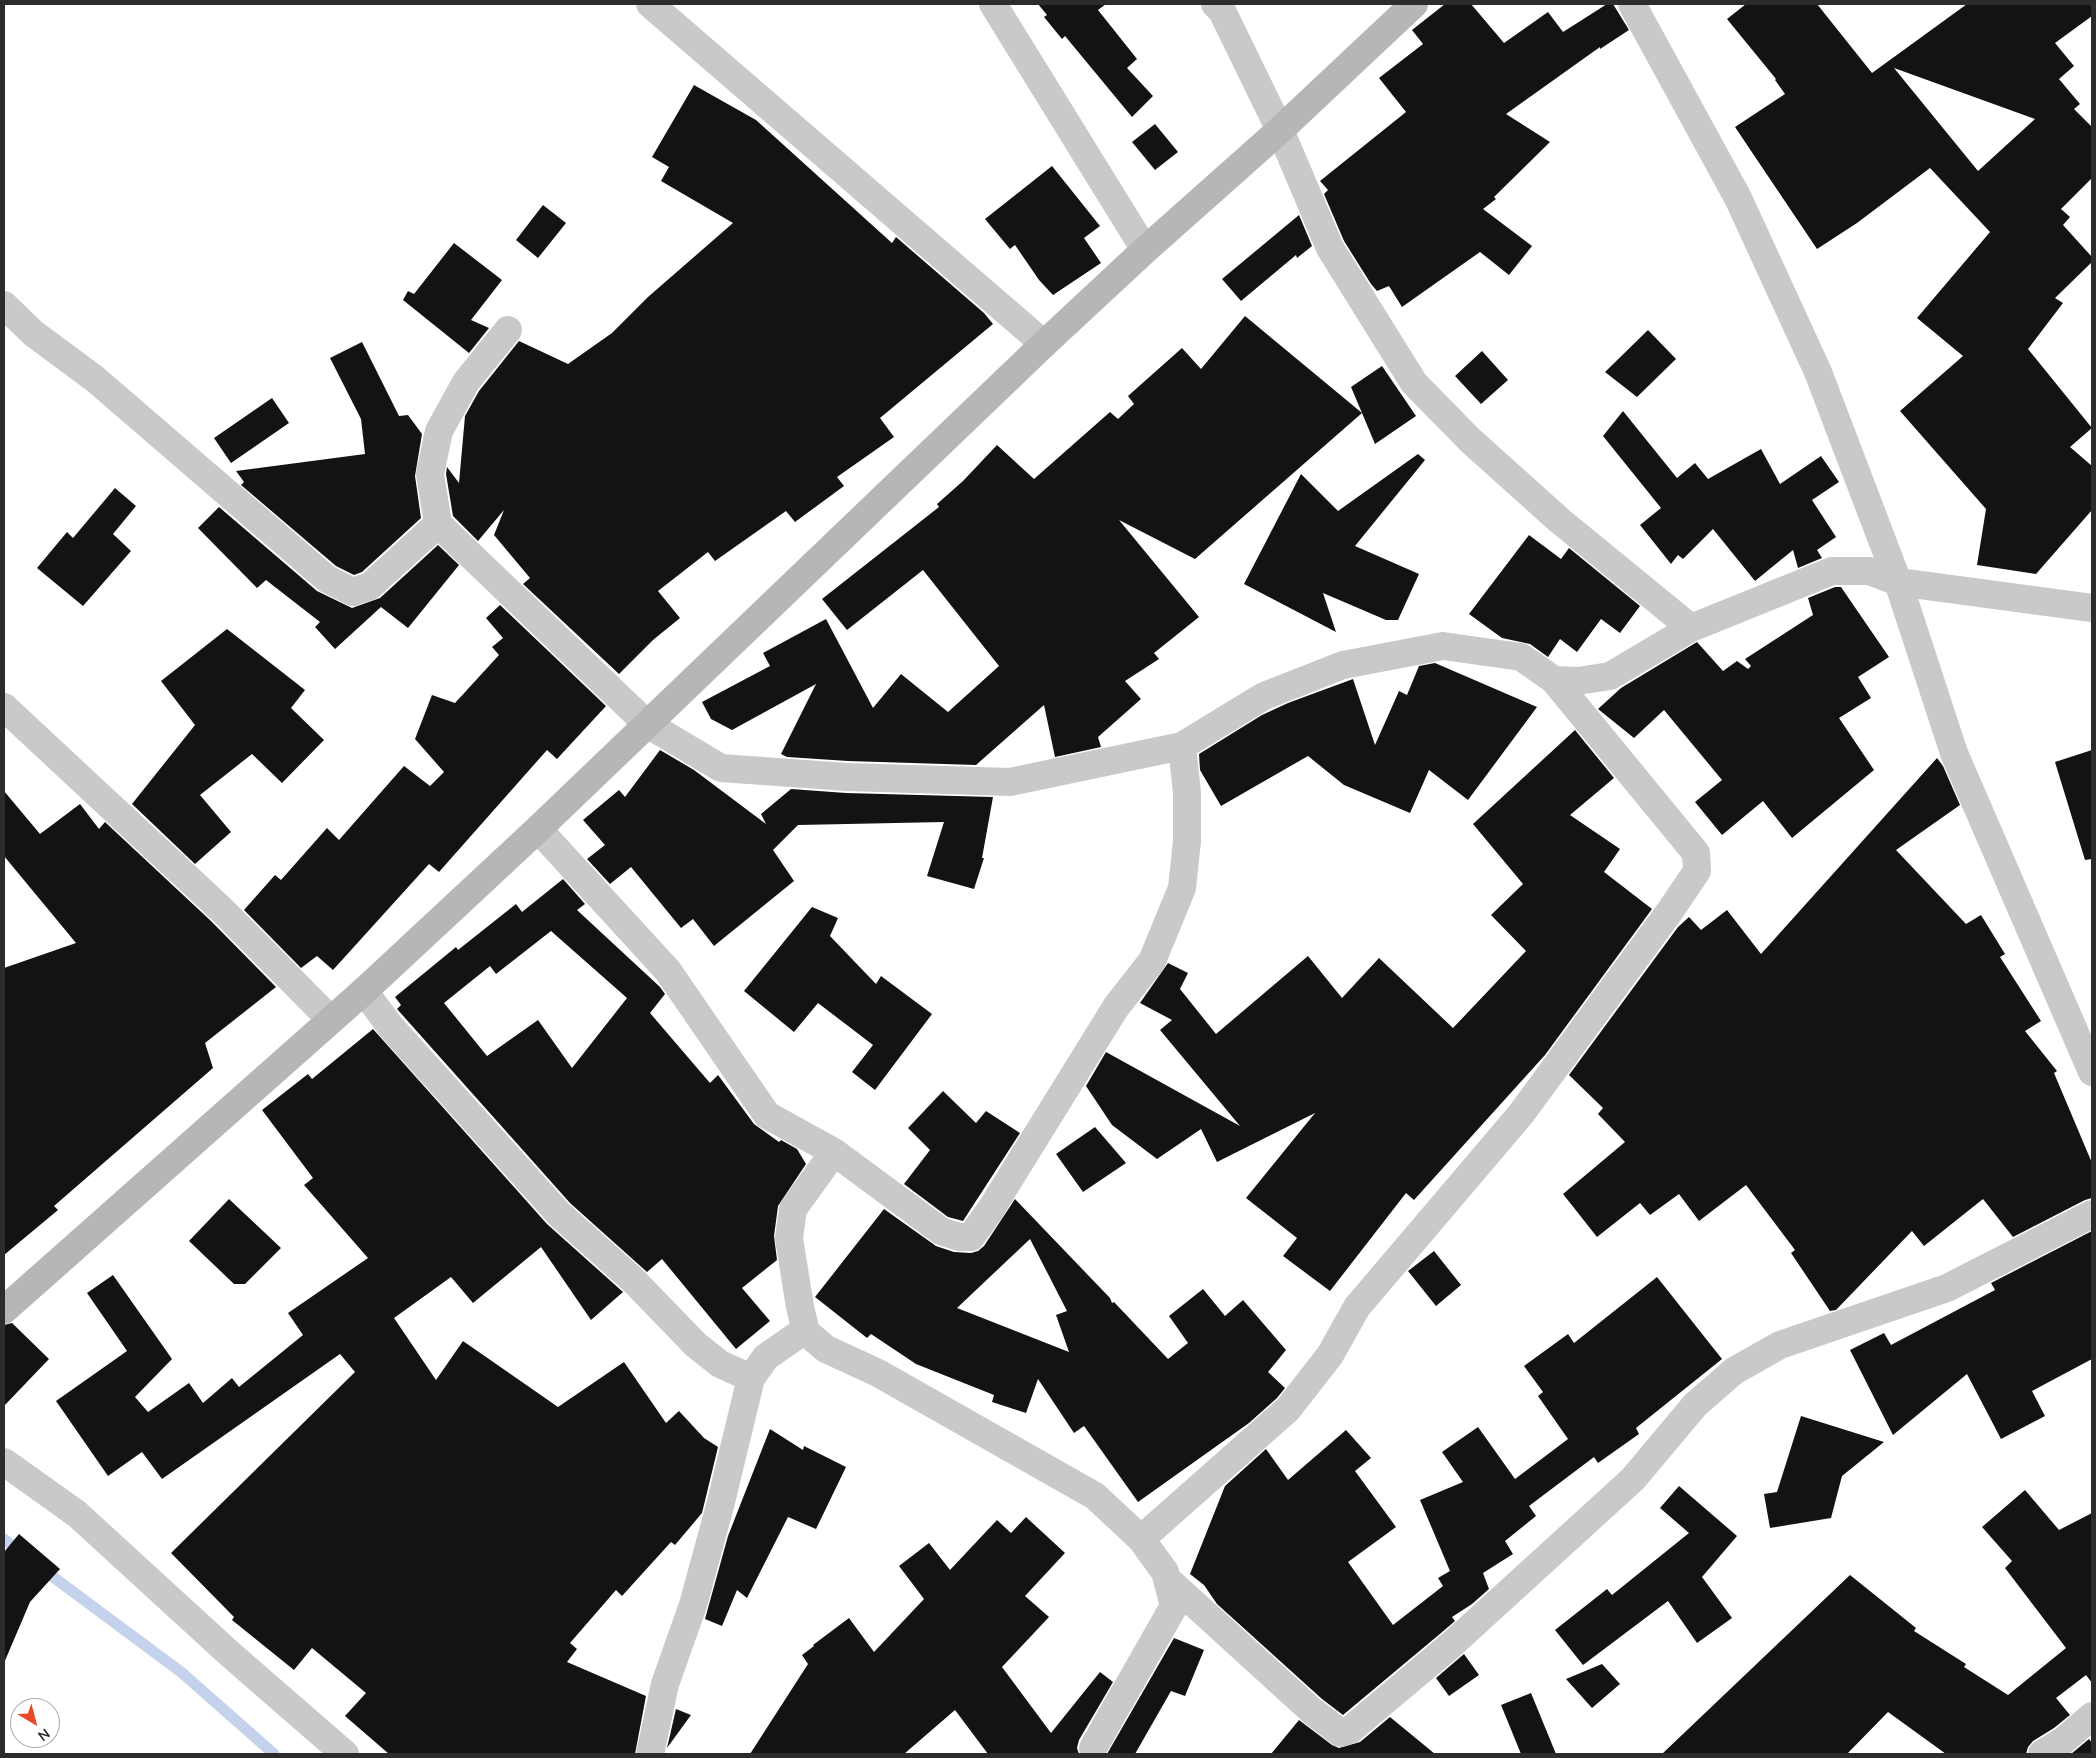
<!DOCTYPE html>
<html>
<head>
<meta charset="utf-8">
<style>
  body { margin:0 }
  #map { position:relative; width:2096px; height:1758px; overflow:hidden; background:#fff; font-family:"Nunito Sans",sans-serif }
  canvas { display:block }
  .frame { position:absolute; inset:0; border:5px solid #2c2c2c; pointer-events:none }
  .north { position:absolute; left:10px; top:1698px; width:50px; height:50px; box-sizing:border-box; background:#fff; border:1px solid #ababab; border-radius:50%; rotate:143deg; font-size:14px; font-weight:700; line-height:20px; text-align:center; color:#2c2c2c }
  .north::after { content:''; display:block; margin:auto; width:18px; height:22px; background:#e7472a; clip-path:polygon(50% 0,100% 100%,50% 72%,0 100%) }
</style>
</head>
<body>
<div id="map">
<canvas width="2096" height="1758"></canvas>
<div class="frame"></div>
<div class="north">N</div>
</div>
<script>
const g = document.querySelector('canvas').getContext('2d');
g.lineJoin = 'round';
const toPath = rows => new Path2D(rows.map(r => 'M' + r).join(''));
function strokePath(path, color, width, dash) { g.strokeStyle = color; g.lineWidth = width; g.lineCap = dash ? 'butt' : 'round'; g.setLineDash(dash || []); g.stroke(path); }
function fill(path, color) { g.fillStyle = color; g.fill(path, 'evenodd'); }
strokePath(toPath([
  [4,1539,22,1553],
  [41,1568,181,1672,274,1754]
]), '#c4d3eb', 11);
fill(toPath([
  [1038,4,1106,4,1098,10,1137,59,1127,68,1153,96,1132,117,1065,36,1062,39,1044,17,1047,15],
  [1445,4,1471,4,1504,43,1548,12,1563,32,1607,4,1613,4,1629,30,1600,49,1600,47,1506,114,1550,142,1494,197,1496,199,1483,209,1532,246,1509,275,1480,252,1402,307,1389,286,1377,291,1371,284,1344,241,1324,194,1328,190,1320,181,1406,112,1379,78,1423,44,1412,30],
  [1746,4,1817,4,1872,73,1967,4,2092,4,2092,16,2055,43,2074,66,2059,79,2080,104,2074,109,2092,127,2092,178,2061,209,2070,217,2063,225,2092,257,2092,262,2055,298,2063,303,2028,349,2092,428,2070,447,2092,466,2092,510,2036,574,1977,565,1986,509,1900,411,1963,356,1917,318,1990,232,1930,168,1857,223,1817,249,1735,127,1785,94,1775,80,1776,79,1727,19],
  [1894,68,2035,119,1978,171],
  [694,85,756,120,892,243,896,237,984,313,993,324,880,418,894,437,837,477,844,486,795,522,786,511,715,561,708,552,658,591,680,618,653,640,619,674,523,584,530,578,494,535,504,510,478,541,453,516,446,474,447,467,459,483,465,416,479,391,519,341,568,364,612,333,648,297,733,223,661,181,669,167,652,157],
  [1155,124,1178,152,1155,170,1132,142],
  [1052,166,1100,226,1084,238,1101,263,1053,295,1039,280,1015,245,1010,249,985,219],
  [543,205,566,223,538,258,516,240],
  [1299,215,1312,246,1297,258,1296,255,1241,301,1222,279],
  [454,243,502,280,471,320,489,328,469,353,403,300,408,291,414,294],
  [1245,316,1362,413,1351,387,1382,366,1416,416,1375,444,1362,413,1195,559,1119,520,1199,617,1154,653,1159,659,1125,681,1141,699,1098,737,1101,747,1055,757,1044,705,976,765,848,761,787,757,781,754,816,684,732,730,711,719,702,702,770,666,763,653,826,619,873,708,901,674,948,712,999,666,923,570,847,630,822,599,939,507,937,504,963,481,997,445,1034,479,1110,412,1118,419,1134,404,1128,396,1182,348,1201,369],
  [1648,330,1676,359,1637,397,1605,372],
  [362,342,399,416,408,415,422,434,415,476,421,518,362,572,354,575,336,566,241,485,244,482,236,471,365,454,361,419,330,358],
  [1482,351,1508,380,1481,404,1455,376],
  [272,398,289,423,231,463,214,438],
  [1623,411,1677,478,1695,463,1708,479,1761,449,1780,484,1821,456,1839,482,1812,500,1836,537,1817,550,1822,558,1798,568,1793,550,1755,581,1713,529,1683,559,1678,555,1671,564,1640,525,1661,508,1603,436],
  [1418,454,1425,460,1355,546,1419,574,1398,620,1386,620,1323,593,1336,632,1244,584,1301,474,1338,511],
  [115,488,136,506,113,534,131,551,83,606,37,568,67,532,73,538],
  [219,507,317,591,352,608,380,598,438,545,459,565,408,628,381,607,335,649,315,627,320,622,266,580,257,588,198,528],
  [1529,535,1561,559,1569,548,1640,606,1620,633,1601,619,1577,652,1560,639,1548,657,1530,644,1502,638,1469,614],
  [1835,587,1841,587,1889,657,1858,677,1871,698,1839,718,1874,770,1792,838,1763,801,1722,835,1695,802,1722,780,1664,710,1634,738,1598,709,1621,688,1697,642,1723,671,1737,661,1748,669,1751,666,1745,659,1813,615,1808,598],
  [500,605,606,706,557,759,547,750,439,872,429,864,333,970,317,956,301,968,244,910,275,875,281,880,327,828,339,840,404,766,430,786,444,772,415,739,432,695,455,703,499,655,492,647,503,638,486,618],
  [227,629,305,690,291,708,324,740,282,783,252,754,200,795,231,832,195,864,132,804,195,725,161,681],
  [1435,663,1537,707,1468,800,1429,770,1410,813,1344,785,1308,756,1221,806,1200,770,1199,754,1262,715,1288,703,1353,679,1375,745,1399,691,1407,695,1419,666],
  [1575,730,1614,778,1570,815,1620,849,1604,872,1652,909,1545,1055,1414,1200,1406,1193,1330,1291,1283,1256,1297,1238,1246,1198,1315,1113,1217,1162,1201,1129,1157,1159,1112,1125,1086,1086,1106,1052,1240,1126,1160,1030,1172,1020,1140,1003,1168,963,1188,973,1180,989,1216,1034,1308,956,1342,998,1379,958,1453,1028,1526,951,1491,915,1523,884,1473,824],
  [660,750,694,770,766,824,761,814,791,789,846,793,993,797,982,858,984,858,974,889,927,876,944,822,798,825,773,850,794,881,714,946,693,919,681,928,631,867,610,884,587,859,605,845,583,820,619,790,625,797],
  [2092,750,2092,859,2085,860,2055,762],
  [1937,758,1943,766,1960,805,1896,850,1966,924,1981,915,2005,954,2000,957,2041,1021,2025,1031,2057,1071,2054,1073,2092,1163,2092,1198,2085,1200,2013,1237,1983,1199,1924,1246,1912,1231,1836,1310,1830,1311,1791,1253,1795,1250,1746,1185,1699,1221,1679,1194,1650,1215,1640,1203,1597,1237,1563,1194,1625,1142,1598,1114,1603,1108,1569,1075,1678,927,1689,917,1701,930,1727,910,1761,954],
  [4,791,40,834,80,804,99,829,105,822,211,921,276,987,205,1043,213,1068,54,1206,58,1210,4,1255,4,968,76,943,4,856],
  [563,879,585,904,577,910,660,987,665,994,650,1013,710,1083,718,1075,754,1124,779,1142,781,1140,797,1149,806,1164,778,1206,774,1236,777,1260,742,1288,770,1321,736,1349,662,1259,647,1272,570,1203,397,1009,401,1005,395,997,456,947,458,950,516,904,522,912],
  [551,931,627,998,572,1068,538,1020,487,1056,444,1003,490,966,496,974],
  [812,907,838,918,830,936,876,984,881,976,932,1014,875,1090,852,1072,873,1045,818,1003,794,1032,744,991],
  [373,1029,547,1224,623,1292,591,1320,541,1247,473,1303,451,1277,394,1318,436,1380,463,1341,558,1407,624,1362,666,1423,679,1411,704,1438,718,1447,702,1513,675,1545,671,1542,622,1596,616,1590,570,1643,577,1649,567,1662,646,1696,635,1754,389,1754,345,1716,366,1693,312,1648,294,1670,232,1620,234,1617,171,1553,355,1372,340,1354,162,1479,142,1452,108,1476,56,1401,127,1351,87,1293,113,1275,172,1359,135,1397,148,1412,189,1383,203,1403,232,1378,239,1387,303,1335,288,1313,368,1258,304,1185,313,1178,262,1110,308,1074,312,1079],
  [943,1091,976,1123,986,1111,1020,1133,963,1221,948,1217,904,1184,930,1150,908,1128],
  [1095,1127,1126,1163,1083,1192,1056,1154],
  [229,1199,281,1248,245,1284,234,1284,189,1241],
  [1015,1199,1110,1298,1112,1303,1114,1302,1168,1359,1188,1343,1169,1316,1203,1289,1225,1316,1243,1300,1286,1350,1268,1372,1285,1388,1277,1398,1249,1423,1138,1502,1084,1426,1074,1433,1038,1379,1026,1413,992,1402,994,1395,916,1364,871,1334,867,1338,815,1297,884,1209,936,1246,954,1252,971,1253,978,1251,984,1246],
  [1030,1239,1067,1311,1056,1315,1069,1352,957,1308],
  [2092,1231,2092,1359,2032,1391,2045,1416,2001,1439,1967,1374,1893,1435,1850,1350,1884,1333,1891,1345,1995,1290,1991,1283],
  [1434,1251,1461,1285,1436,1306,1408,1271],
  [1657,1277,1722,1359,1636,1428,1639,1434,1598,1463,1594,1457,1529,1506,1536,1516,1505,1541,1513,1554,1483,1573,1489,1589,1472,1604,1452,1617,1455,1621,1441,1633,1343,1715,1322,1699,1217,1604,1204,1585,1190,1574,1225,1486,1266,1449,1288,1480,1346,1430,1371,1458,1355,1471,1396,1527,1348,1562,1393,1625,1443,1586,1438,1578,1450,1571,1420,1500,1463,1482,1442,1452,1478,1427,1515,1479,1568,1439,1538,1396,1543,1392,1524,1366,1568,1334,1574,1343],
  [12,1323,49,1359,4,1406,4,1325],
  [1801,1416,1884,1442,1842,1476,1831,1518,1770,1528,1764,1494,1777,1492],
  [770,1429,803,1450,804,1446,846,1467,816,1529,788,1517,747,1598,737,1590,722,1626,705,1619,728,1536],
  [1679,1486,1737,1536,1702,1577,1732,1618,1697,1643,1668,1601,1583,1665,1555,1630,1607,1589,1612,1595,1689,1533,1660,1508],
  [2025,1490,2059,1530,2092,1513,2092,1683,2086,1675,2056,1698,2070,1715,2054,1728,2033,1741,2028,1747,2026,1754,1946,1754,1888,1712,1847,1754,1662,1754,1850,1575,1916,1628,1914,1631,1966,1664,1964,1667,2008,1695,2066,1648,2005,1568,2012,1561,1982,1527],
  [1026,1517,1065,1553,1025,1596,1049,1617,1002,1667,1051,1733,1100,1672,1113,1682,1079,1740,1077,1748,1079,1754,988,1754,955,1710,904,1754,750,1754,808,1664,802,1655,814,1646,813,1645,849,1618,874,1652,924,1599,899,1566,929,1543,950,1570,997,1520,1011,1533],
  [19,1534,60,1569,30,1602,4,1663,4,1552],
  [1174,1638,1204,1650,1185,1696,1171,1691,1135,1754,1107,1754],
  [1464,1654,1479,1675,1449,1696,1436,1678],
  [1602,1664,1620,1684,1592,1708,1566,1679],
  [1531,1693,1556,1754,1521,1754,1501,1705],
  [676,1709,691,1715,667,1748],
  [1390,1717,1435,1754,1271,1754,1299,1720,1332,1745,1339,1748,1360,1742],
  [2089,1739,2092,1743,2092,1754,2071,1754]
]), '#131313');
strokePath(toPath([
  [650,4,1044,344],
  [993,4,1145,250],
  [1215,4,1222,11,1280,130,1330,248,1414,383,1470,440,1559,520,1691,628],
  [1632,4,1738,198,1818,372,1898,582,1954,753,2092,1072],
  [4,305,33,333,95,379,327,579,353,592,370,586,438,524],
  [508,330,466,382,439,431,430,474,438,524,647,724,721,768,847,777,1010,782,1182,746,1264,696,1343,665,1443,646,1521,657,1554,680,1696,853,1697,871,1670,911,1521,1114,1357,1307,1330,1355,1288,1409,1141,1539],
  [1554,680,1578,681,1610,676,1691,628,1832,571,1869,571,1898,582,2092,608],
  [4,707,222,910,331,1020],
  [538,829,668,971,767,1115,834,1152,941,1231,959,1237,971,1237,991,1209,1116,1007,1152,961,1182,888,1187,841,1187,793,1182,746],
  [364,991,390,1026,559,1214,633,1280,696,1345,720,1364,751,1378],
  [834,1152,793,1209,789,1238,800,1307,806,1332,826,1349,878,1373,1095,1496,1141,1539,1165,1572,1174,1606,1093,1748],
  [4,1462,77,1514,231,1655,345,1754],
  [1167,1579,1312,1711,1341,1733,1350,1730,1451,1645,1633,1479,1695,1405,1734,1371,1780,1345,1947,1288,2092,1214],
  [650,1754,665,1684,693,1605,721,1502,751,1378,766,1357,802,1332,806,1332],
  [2042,1754,2063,1741,2092,1716]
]), '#c9c9c9', 28);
strokePath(toPath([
  [4,1310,364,991,538,829,1044,344,1145,250,1280,130,1414,4]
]), '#b6b6b6', 28);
</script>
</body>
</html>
